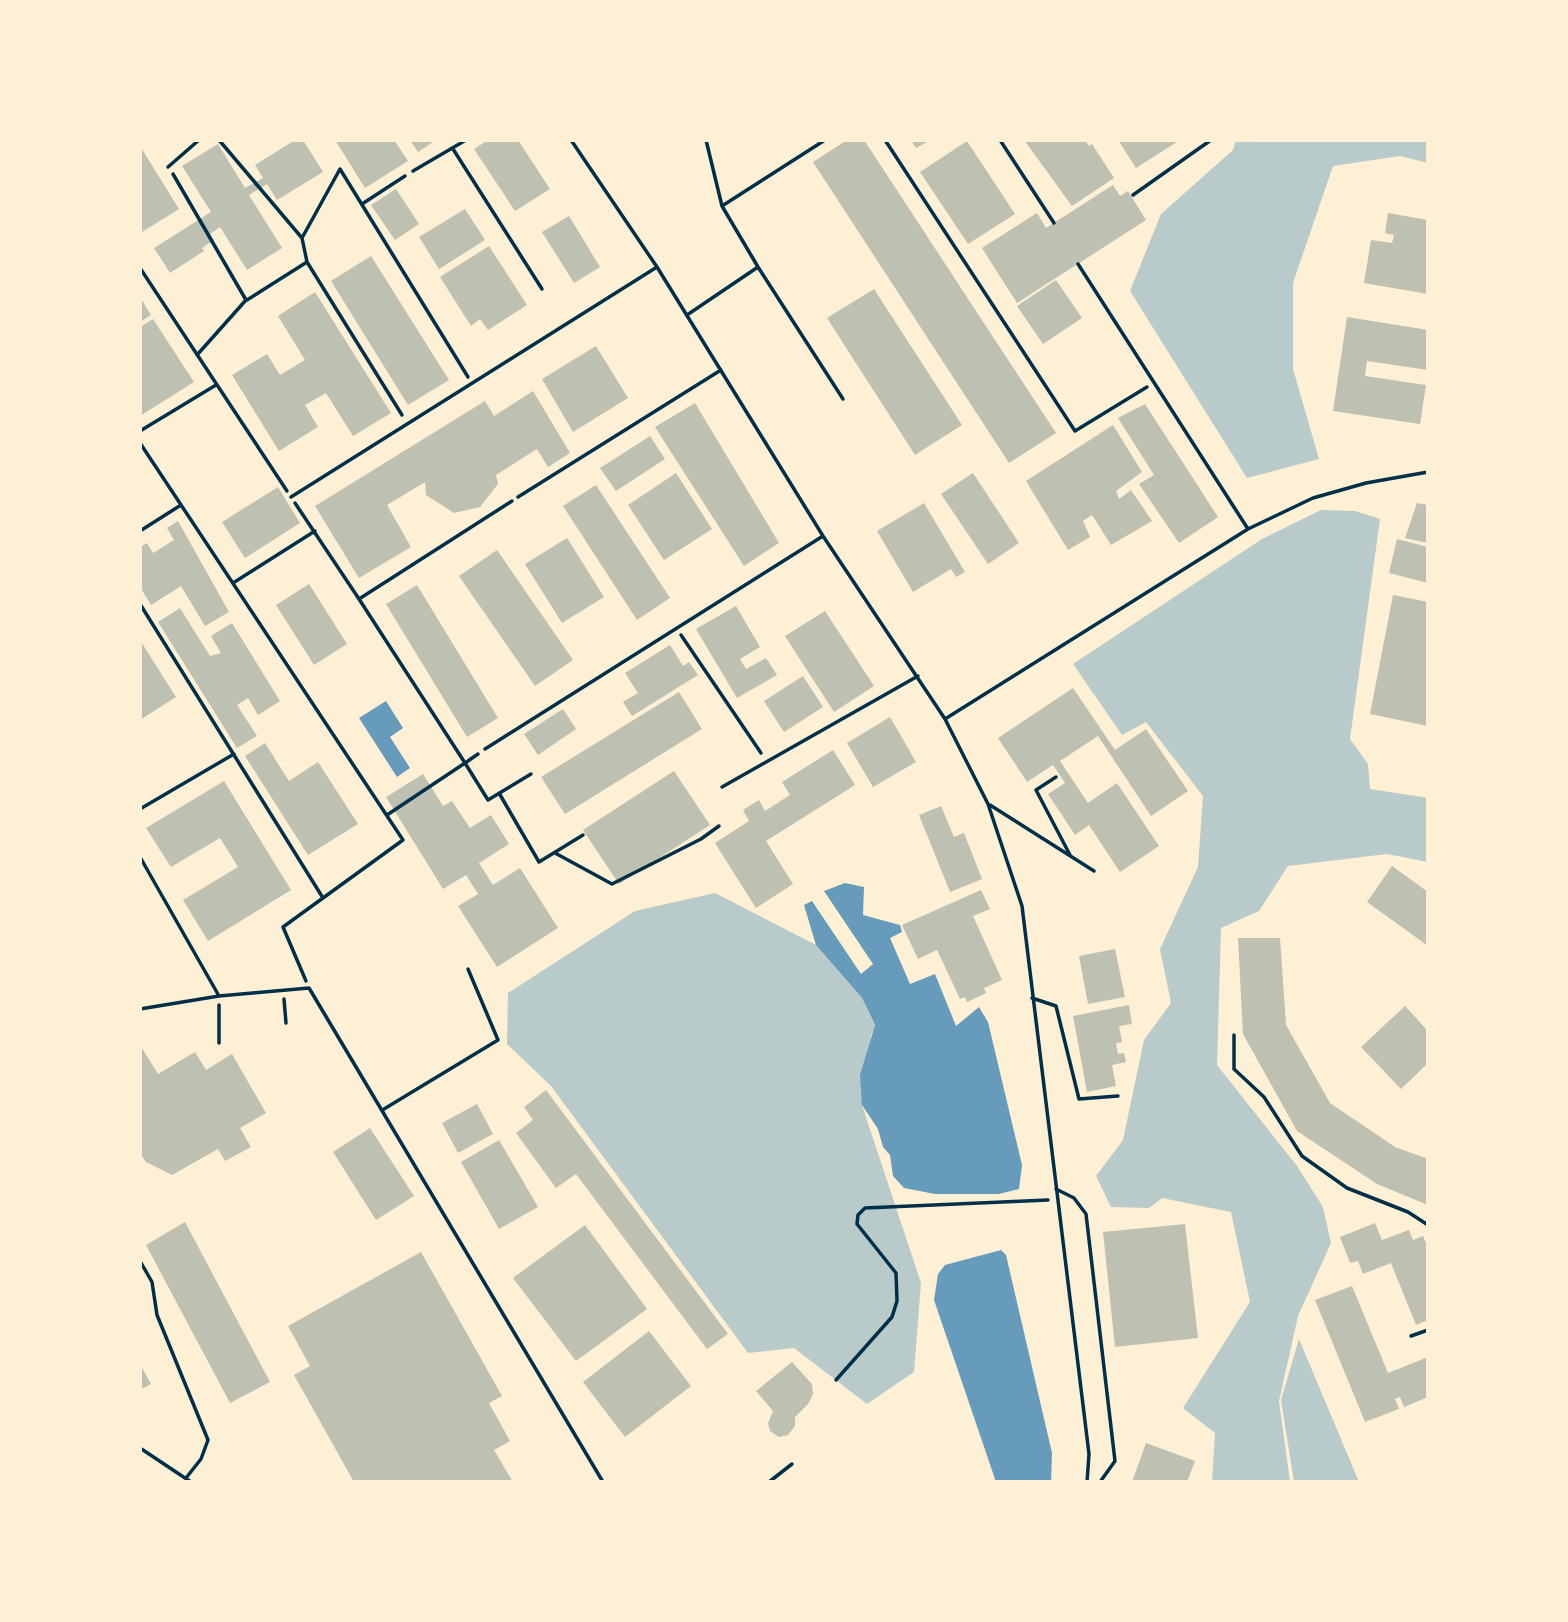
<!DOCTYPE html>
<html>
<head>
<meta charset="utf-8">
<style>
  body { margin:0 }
  #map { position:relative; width:1568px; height:1622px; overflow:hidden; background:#fdf0d5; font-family:Helvetica,sans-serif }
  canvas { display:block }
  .frame { position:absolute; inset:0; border:142px solid #fdf0d5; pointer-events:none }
</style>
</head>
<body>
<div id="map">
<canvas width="1568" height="1622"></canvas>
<div class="frame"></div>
</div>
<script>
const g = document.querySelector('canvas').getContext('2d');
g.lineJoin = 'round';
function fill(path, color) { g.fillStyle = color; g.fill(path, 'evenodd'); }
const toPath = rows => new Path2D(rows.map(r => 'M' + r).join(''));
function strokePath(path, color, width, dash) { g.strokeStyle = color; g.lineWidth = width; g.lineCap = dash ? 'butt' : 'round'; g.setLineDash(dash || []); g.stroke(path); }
fill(toPath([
  [1236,140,1428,140,1428,163,1400,156,1333,166,1293,283,1293,369,1319,459,1247,478,1130,291,1161,214,1233,150],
  [1321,510,1355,511,1380,519,1350,739,1368,764,1370,789,1428,798,1428,862,1387,854,1288,866,1259,911,1221,928,1217,1065,1297,1166,1323,1207,1331,1243,1298,1316,1279,1401,1290,1482,1212,1482,1215,1433,1183,1408,1250,1302,1231,1212,1162,1198,1149,1208,1111,1207,1096,1176,1123,1140,1144,1040,1171,1003,1160,949,1198,867,1203,796,1146,722,1122,735,1073,664,1262,539],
  [715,893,816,945,862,998,875,1026,871,1036,862,1105,921,1283,914,1372,867,1404,794,1348,748,1353,551,1086,507,1044,508,993,635,911],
  [1299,1339,1359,1482,1294,1482,1281,1400]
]), '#b9caca');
fill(toPath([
  [386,701,403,728,390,737,410,768,397,777,359,718],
  [845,883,864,887,863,915,900,925,902,932,890,938,910,984,935,974,956,1026,979,1007,988,1022,1022,1165,1019,1189,999,1194,935,1194,904,1188,893,1176,890,1155,883,1147,878,1129,862,1105,860,1075,875,1025,862,998,816,945,804,905,812,901,861,974,873,964,824,891],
  [1001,1250,1006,1255,1052,1453,1051,1482,996,1482,934,1300,938,1274,945,1265]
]), '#669bbc');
fill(toPath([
  [295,140,303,140,323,172,277,200,267,184,249,195,282,248,247,270,220,227,210,234,214,240,202,248,204,251,170,273,154,248,211,212,182,166,218,144,245,188,263,178,255,165],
  [335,140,394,140,408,161,365,188],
  [410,140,436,140,418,152],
  [488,140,518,140,550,189,515,211,474,149],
  [847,140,864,140,1056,433,1009,463,813,162],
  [911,140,931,140,916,148],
  [1024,140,1085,140,1089,146,1092,144,1114,178,1072,206],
  [1118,140,1180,140,1136,168],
  [967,141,1015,214,968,244,920,172],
  [140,146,179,209,142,232,140,229],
  [1113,185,1120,196,1128,191,1146,220,1017,303,982,248,1037,213,1046,228],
  [396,189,419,224,395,240,371,205],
  [465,209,485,240,439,269,419,237],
  [1388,213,1428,220,1428,294,1364,283,1371,240,1392,243,1394,235,1385,233],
  [569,216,600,267,574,283,542,232],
  [489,246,527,305,488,330,480,319,471,326,440,277],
  [371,256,449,380,408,405,331,281],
  [1056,280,1082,318,1043,344,1017,306],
  [874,289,962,425,915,455,827,318],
  [315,292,391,413,353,436,326,393,305,405,318,427,279,451,232,375,267,354,280,375,305,360,278,316],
  [140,297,151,315,140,322],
  [1347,317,1428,330,1428,370,1367,361,1365,376,1426,385,1420,424,1333,411],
  [153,319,194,382,140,416,140,327],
  [596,346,628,398,573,432,542,379],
  [533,391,570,453,548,467,537,449,496,475,498,484,480,507,454,513,426,495,425,482,387,505,411,547,359,578,315,506,485,401,494,416],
  [695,403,779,543,744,566,655,427],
  [1145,404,1218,517,1179,543,1139,484,1154,475,1118,418],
  [1113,425,1142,472,1116,491,1119,499,1131,490,1152,521,1111,545,1092,515,1083,521,1090,537,1068,550,1026,481],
  [650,436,665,459,616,491,600,468],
  [676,473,712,529,664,560,628,505],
  [973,473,1019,543,988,564,941,494],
  [596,485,670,598,637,620,563,506],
  [278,487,300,523,245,558,222,522],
  [924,503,965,572,956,577,951,569,913,592,877,531],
  [1417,503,1428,505,1428,543,1405,538],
  [178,521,229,612,205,626,181,586,151,605,140,587,140,547,147,543,153,553,174,540,167,528],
  [567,538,604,597,562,623,525,564],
  [1397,539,1428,547,1428,583,1389,573],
  [497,550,573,660,535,686,459,576],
  [309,584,347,644,314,665,276,605],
  [417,585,498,718,467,737,386,604],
  [1393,595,1428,602,1428,726,1370,714],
  [736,606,760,647,740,659,746,669,766,658,777,675,737,698,696,629],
  [180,608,210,656,221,653,211,636,232,623,280,701,258,715,248,698,237,705,257,736,237,748,158,622],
  [825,611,874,686,834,712,785,636],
  [140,640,176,697,140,720],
  [670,645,683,666,689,662,698,675,632,716,623,702,638,693,625,673],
  [803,676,823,707,784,732,764,701],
  [1073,688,1115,750,1146,729,1188,791,1151,816,1098,736,1060,761,1088,803,1117,783,1159,846,1120,872,1089,825,1075,835,1048,794,1065,783,1053,765,1027,782,998,738],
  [679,692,702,729,565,814,541,777],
  [563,709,576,729,538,755,524,734],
  [890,717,916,762,873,787,847,743],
  [265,743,289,781,318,762,358,824,308,855,245,756],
  [833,750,855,785,766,841,793,884,756,908,715,843,749,821,743,810,759,800,765,811,790,795,782,782],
  [674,771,710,825,619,884,583,830],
  [423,774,443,806,452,801,470,828,491,815,509,844,479,863,493,885,520,868,558,928,497,967,458,906,478,894,466,875,443,889,386,797],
  [224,781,291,890,208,941,183,900,238,867,220,838,171,867,146,828],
  [941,806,954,837,964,833,982,879,950,892,919,815],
  [1392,866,1428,892,1428,946,1367,902],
  [981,890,990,909,973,916,1002,980,984,988,986,993,967,1002,965,997,960,999,937,950,918,959,902,925],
  [1238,938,1280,938,1286,1025,1330,1103,1395,1147,1428,1159,1428,1205,1377,1184,1297,1131,1243,1034],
  [1115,949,1125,997,1088,1004,1079,956],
  [1129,1005,1132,1024,1119,1026,1122,1042,1116,1043,1118,1054,1124,1053,1126,1062,1112,1065,1116,1086,1087,1092,1073,1016],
  [1405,1006,1428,1031,1428,1063,1401,1089,1361,1047],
  [140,1045,158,1074,195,1052,206,1070,232,1054,266,1113,240,1128,251,1147,225,1161,218,1149,172,1175,146,1162,140,1153],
  [546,1090,728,1334,707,1349,576,1174,556,1188,516,1133,533,1120,524,1107],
  [477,1104,493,1134,458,1153,442,1123],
  [370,1128,414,1196,376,1220,333,1152],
  [499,1140,538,1207,499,1229,461,1162],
  [185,1222,270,1382,230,1403,146,1245],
  [1375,1223,1382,1240,1409,1230,1413,1240,1423,1236,1428,1248,1428,1320,1416,1325,1391,1263,1363,1274,1358,1261,1350,1263,1340,1237],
  [1185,1224,1198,1338,1115,1347,1103,1232],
  [585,1225,647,1309,576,1361,513,1278],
  [421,1252,502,1396,489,1403,510,1441,494,1450,513,1482,354,1482,294,1375,310,1366,288,1326],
  [1352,1286,1388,1373,1428,1357,1428,1397,1404,1407,1400,1397,1395,1399,1399,1409,1365,1422,1315,1300],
  [649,1331,691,1386,625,1437,583,1382],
  [792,1362,812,1384,813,1394,808,1404,795,1417,795,1426,788,1435,779,1437,770,1431,768,1423,773,1411,756,1391],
  [140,1364,151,1384,140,1390],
  [1146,1443,1195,1461,1187,1482,1132,1482]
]), '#bec0b2');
strokePath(toPath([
  [219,140,302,238],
  [885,140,1075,431,1147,387],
  [173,174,246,300,197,355],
  [1133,195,1211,140],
  [362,204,405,176],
  [140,268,287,491],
  [247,300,307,262],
  [402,415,307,262,302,238,340,169,468,377],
  [140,431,216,385],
  [140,443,403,840,283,927,306,981],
  [295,503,359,599,512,501],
  [140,531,181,505],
  [233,583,315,531],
  [359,599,465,763,387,815],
  [140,604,323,898],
  [681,635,761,753],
  [478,754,465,763,488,800,531,774],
  [499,793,539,862,583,835],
  [140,809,234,754],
  [555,853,612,884,701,839,719,826],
  [284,999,286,1023],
  [219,1043,219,1005],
  [836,1380,892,1317,897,1301,896,1273,857,1224,858,1215,865,1208,1048,1200]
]), '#003049', 3.5);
strokePath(toPath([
  [571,140,657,267,823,536,945,719,988,804,1022,906,1089,1454,1087,1482],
  [706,140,722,206],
  [1000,140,1054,223],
  [453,149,542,289],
  [168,167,199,140],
  [413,171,466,140],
  [1078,264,1248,529],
  [758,267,843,399],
  [687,315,758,267,722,206,825,140],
  [291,497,657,267],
  [518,497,721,370],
  [945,719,1248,529,1313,498,1366,483,1428,472],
  [485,749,823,536],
  [1056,777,1036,790,1070,855],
  [722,787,918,676],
  [990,805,1094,871],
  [140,857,219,996],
  [1032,998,1056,1006,1079,1099,1118,1096],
  [140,1009,219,996,309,988,603,1482],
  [1234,1035,1234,1069,1264,1097,1302,1156,1347,1188,1408,1212,1428,1225],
  [384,1109,498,1040,468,969],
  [1056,1189,1074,1198,1086,1214,1115,1461,1100,1482],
  [140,1261,152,1282,157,1315,208,1440,201,1459,186,1478],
  [1411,1336,1428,1330],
  [140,1448,191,1482],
  [769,1482,792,1464]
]), '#003049', 3.5);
</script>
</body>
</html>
